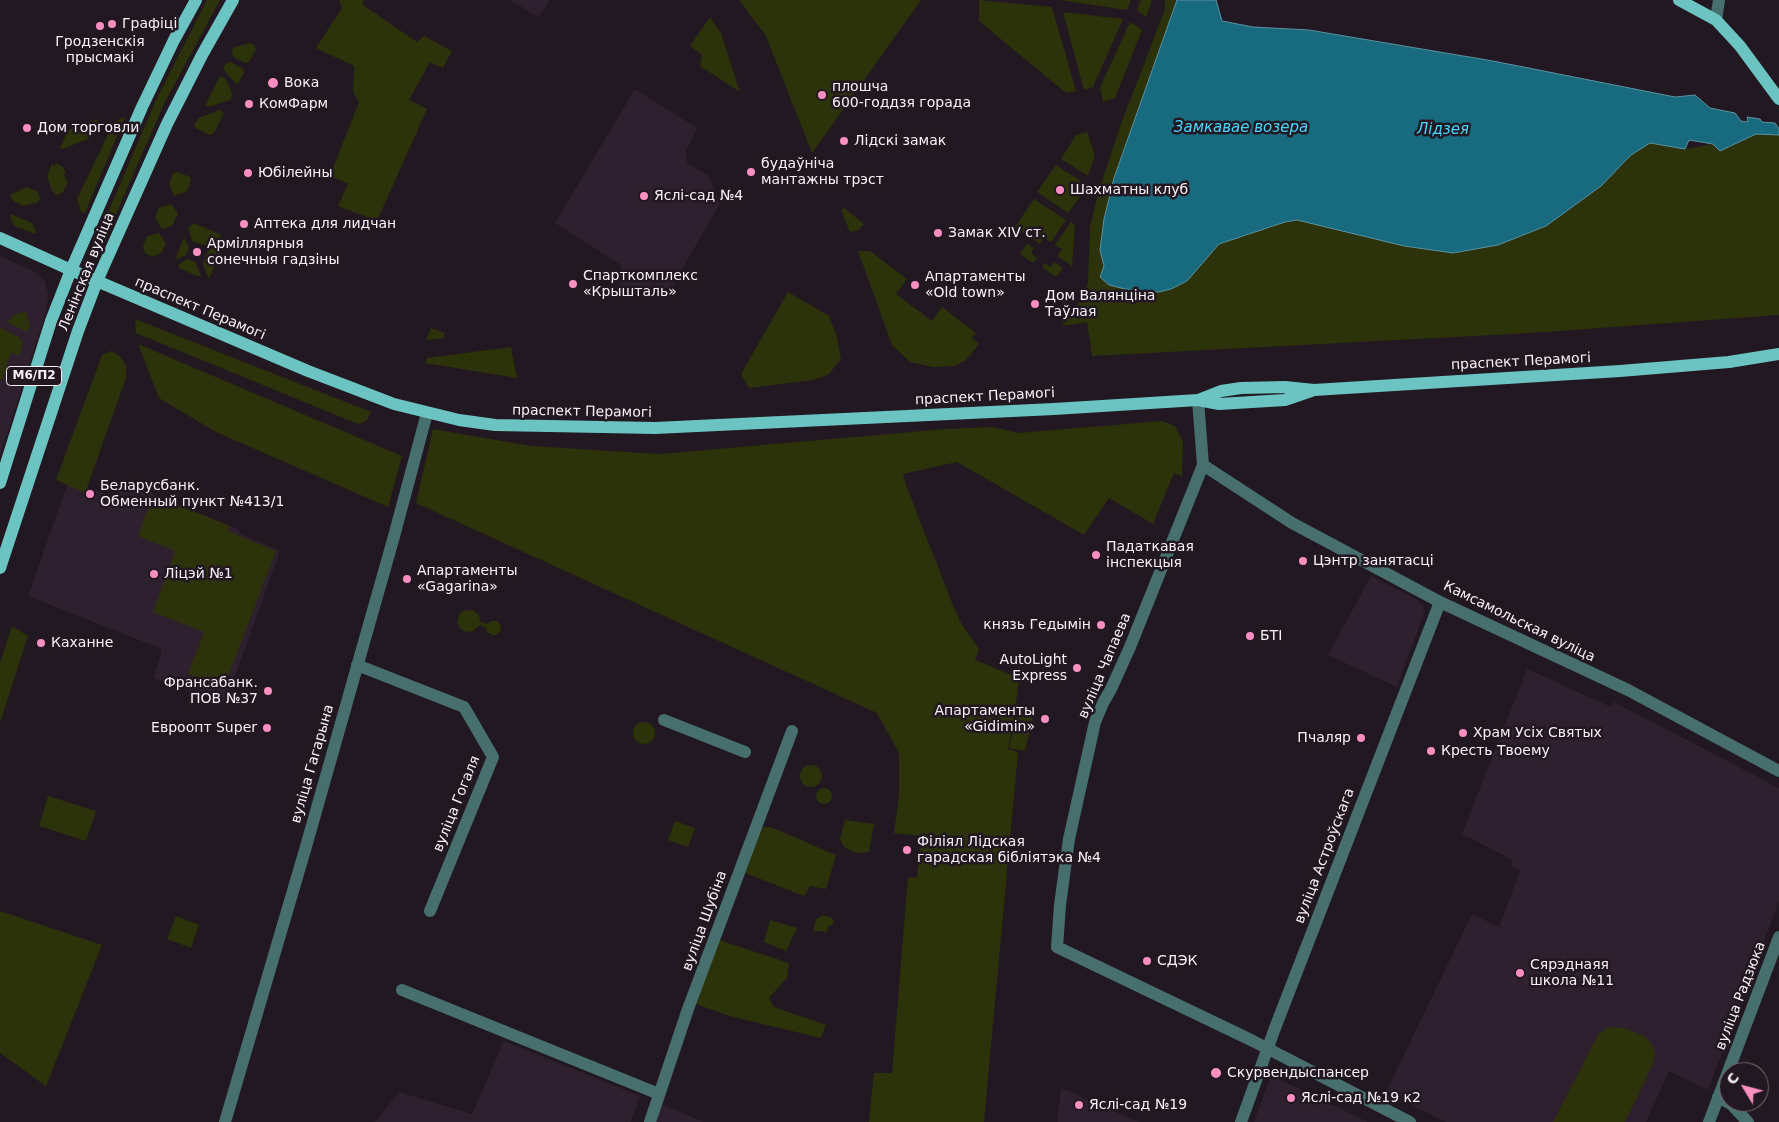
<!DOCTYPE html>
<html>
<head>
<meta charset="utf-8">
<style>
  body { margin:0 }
  #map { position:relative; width:1779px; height:1122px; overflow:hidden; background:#221821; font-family:"DejaVu Sans",sans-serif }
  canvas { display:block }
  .north { position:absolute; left:1719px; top:1062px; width:50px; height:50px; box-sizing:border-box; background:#221821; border:1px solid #786f77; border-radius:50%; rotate:307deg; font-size:14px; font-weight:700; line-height:20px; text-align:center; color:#f9f1f8 }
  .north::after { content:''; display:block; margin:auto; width:18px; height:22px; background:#fc8fc1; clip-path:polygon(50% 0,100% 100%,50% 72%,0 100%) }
</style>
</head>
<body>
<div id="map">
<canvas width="1779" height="1122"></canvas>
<div class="north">С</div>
</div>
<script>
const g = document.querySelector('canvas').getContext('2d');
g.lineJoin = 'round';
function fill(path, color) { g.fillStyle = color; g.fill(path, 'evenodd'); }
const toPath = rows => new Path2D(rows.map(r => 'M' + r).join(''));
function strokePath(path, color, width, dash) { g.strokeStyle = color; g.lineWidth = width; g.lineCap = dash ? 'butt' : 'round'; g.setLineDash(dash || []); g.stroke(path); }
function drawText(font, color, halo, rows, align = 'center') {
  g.font = font + ' "DejaVu Sans",sans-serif'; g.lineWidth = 5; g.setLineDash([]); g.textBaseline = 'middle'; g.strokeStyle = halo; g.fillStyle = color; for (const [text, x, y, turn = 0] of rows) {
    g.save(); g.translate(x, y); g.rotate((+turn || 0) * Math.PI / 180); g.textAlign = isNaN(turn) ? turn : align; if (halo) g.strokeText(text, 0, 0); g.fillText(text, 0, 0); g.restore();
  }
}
fill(toPath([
  [510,0,550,0,538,17],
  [635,89,697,128,686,151,687,163,709,176,720,203,667,296,620,293,621,265,555,223],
  [0,256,35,272,45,281,48,294,47,309,0,456],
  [69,480,114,497,120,481,238,529,240,533,280,551,225,704,154,678,162,649,28,596],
  [1371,576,1416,599,1423,605,1424,613,1397,687,1328,655],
  [1527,669,1611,707,1614,702,1779,788,1779,901,1708,1090,1669,1071,1646,1122,1446,1122,1386,1092,1472,914,1499,927,1520,871,1511,866,1513,860,1462,834],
  [504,1041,640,1096,631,1122,375,1122,399,1092,472,1114],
  [1271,1075,1368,1122,1254,1122],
  [1061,1088,1139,1122,1057,1122],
  [660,1104,704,1122,655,1122]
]), '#2e202e');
fill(toPath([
  [207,0,220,0,164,104,102,246,99,248,95,245,95,243,156,100],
  [339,0,363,0,363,5,417,42,424,36,452,51,443,68,430,62,409,100,427,109,377,221,338,206,348,184,330,176,359,102,353,92,354,66,316,48,342,8],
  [739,0,921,0,812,153,766,36],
  [979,0,1052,7,1076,91,1066,93,979,21],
  [1059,0,1131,0,1127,10],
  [1141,0,1152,0,1146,17,1137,10],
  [1165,0,1177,0,1114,178,1104,219,1100,250,1109,285,1142,291,1187,281,1219,244,1285,222,1297,220,1404,246,1453,253,1498,245,1546,226,1601,186,1631,155,1650,143,1685,149,1713,144,1730,147,1756,134,1779,135,1779,315,1531,333,1092,356,1087,322,1062,326,1083,297,1088,283,1090,227,1099,190,1120,127,1165,9],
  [1063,12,1123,19,1093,87,1084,90],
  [710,17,721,33,740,92,700,66,702,55,690,46],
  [1130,22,1142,30,1115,98,1103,102,1100,88],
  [250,43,254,45,256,49,249,62,245,63,233,57,232,52,234,47],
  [231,62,243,69,244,72,238,84,234,82,223,69,226,63],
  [220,76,225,78,233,95,230,100,208,107,205,105],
  [220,110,224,113,214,133,209,135,197,129,194,126,198,118],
  [125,117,85,213,81,212,77,199,114,122],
  [95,119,98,120,95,126,92,125,89,130,93,132,90,138,63,149,60,148,68,130,93,121],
  [1087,132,1095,155,1088,176,1061,159,1076,135],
  [56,163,63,167,66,174,64,175,68,183,63,192,57,195,52,191,47,176,52,164,54,167],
  [1056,165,1084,183,1081,195,1068,213,1037,192],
  [177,172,190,177,191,181,187,191,174,196,169,184,173,173],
  [27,187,38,192,40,198,38,202,23,206,13,201,10,195],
  [1034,199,1066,220,1051,242,1044,238,1040,244,1015,227],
  [171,204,178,213,172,226,162,229,155,218,159,208],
  [844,208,864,224,859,230,850,232,841,210],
  [11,214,32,223,36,231,35,234,14,226,10,217],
  [1071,222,1075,225,1072,266,1057,256,1062,249,1055,245],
  [194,223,221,235,221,237,204,245,192,241,188,228],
  [159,233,166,243,161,253,153,257,145,253,143,246,147,236],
  [184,237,189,247,186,255,175,260],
  [225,242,209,279,203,265,208,250],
  [1027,244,1034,248,1031,253,1037,258,1033,263,1020,254],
  [858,251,870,251,907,279,896,294,932,321,942,307,976,333,972,338,979,344,966,360,955,366,933,367,910,362,892,345],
  [188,259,195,262,201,275,199,277,179,268,179,264],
  [1054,262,1063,268,1056,277,1042,267,1044,263,1051,267],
  [788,292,829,316,837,337,841,359,829,374,814,380,749,388,741,374],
  [26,312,30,326,28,330,25,331,7,322,15,314],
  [135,319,371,412,367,420,360,424,353,422,136,333],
  [0,328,17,336,21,339,23,344,20,355,11,353,2,380,0,379],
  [431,328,444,333,444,338,426,340],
  [138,344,402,456,388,507,216,432,159,398],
  [511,347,517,378,425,363,427,358],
  [111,351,120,356,126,365,126,378,85,493,56,480,102,355],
  [1162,421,1175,426,1183,442,1182,477,1174,473,1153,524,1109,498,1084,535,957,462,903,474,906,485,954,608,961,623,979,649,975,660,1019,678,1015,712,1008,749,1018,752,984,1122,869,1122,874,1073,892,1073,908,877,917,878,921,836,894,833,899,795,899,753,877,713,416,503,433,429,531,446,660,454,946,429,993,427,1019,433],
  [153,495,230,526,228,531,276,551,224,687,188,674,204,632,153,612,175,551,138,536],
  [465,610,474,611,479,615,480,621,487,624,491,621,497,621,501,626,500,632,496,635,492,635,487,632,486,628,480,625,472,632,463,631,459,627,457,621,460,613],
  [12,626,28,636,0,723,0,663],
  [1018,712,1033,716,1025,751,1009,748],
  '633 733a11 11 0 1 1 22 0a11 11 0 1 1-22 0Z',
  '800 776a11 11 0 1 1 22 0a11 11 0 1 1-22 0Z',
  '816 796a8 8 0 1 1 16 0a8 8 0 1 1-16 0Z',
  [48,796,96,811,86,841,39,826],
  [845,820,874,824,869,852,856,853,844,847,840,839],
  [675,821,695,828,688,847,668,840],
  [764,827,771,827,836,855,826,889,810,886,804,896,745,873,760,830],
  [0,911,102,945,46,1086,0,1053],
  [824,915,832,918,834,924,828,926,827,932,813,931,817,918],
  [176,916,199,925,191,948,167,939],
  [770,920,797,928,786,951,764,942],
  [719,940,789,963,787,978,769,998,774,1007,826,1025,821,1038,729,1016,696,1004],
  [1611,1027,1624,1028,1644,1036,1651,1043,1655,1053,1653,1064,1625,1122,1553,1122,1599,1033]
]), '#2c3209');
const water = toPath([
  [1177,0,1216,0,1222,21,1253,27,1309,30,1493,61,1675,97,1695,95,1710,108,1735,113,1741,121,1748,122,1747,117,1760,119,1762,122,1775,123,1779,129,1779,135,1756,134,1720,151,1713,144,1689,140,1685,149,1650,143,1631,155,1601,186,1546,226,1498,245,1453,253,1404,246,1297,220,1285,222,1219,244,1187,281,1171,289,1159,292,1125,289,1109,285,1100,277,1104,266,1100,250,1104,219,1114,178,1177,0]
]);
fill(water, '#186a7f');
strokePath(water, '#5c92a3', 1);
strokePath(toPath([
  [1716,20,1719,0],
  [1198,400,1203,465,1130,647,1111,689,1103,703,1095,722,1069,839,1060,905,1057,947,1251,1040,1410,1122],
  [1203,465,1292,523,1440,602,1628,690,1779,771],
  [357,665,464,707,493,757,430,911],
  [664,720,745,752],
  [402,990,659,1094],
  [1718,1097,1731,1104,1748,1122],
  [225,1122,305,850,393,540,427,413],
  [650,1122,688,1009,792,731],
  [1241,1122,1275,1028,1440,602],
  [1709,1122,1779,937]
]), '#466f6e', 12);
strokePath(toPath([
  [1679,0,1716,20,1740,46,1779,99],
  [0,238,71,270,308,371,394,404,459,420,495,425,655,428,1054,409,1198,400,1219,404,1285,400,1314,390],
  [1198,400,1221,391,1241,388,1285,387,1314,390,1620,371,1729,362,1779,354],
  [0,483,51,321,71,270,142,107,174,40,196,0],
  [0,568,78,331,97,281,167,124,202,55,233,0]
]), '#6bc4c2', 12);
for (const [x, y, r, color] of [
  [112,24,5,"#fc8fc1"],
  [100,26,5,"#fc8fc1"],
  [273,83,6,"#fc8fc1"],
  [822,95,5,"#fc8fc1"],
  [249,104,5,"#fc8fc1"],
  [27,128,5,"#fc8fc1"],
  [844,141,5,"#fc8fc1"],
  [751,172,5,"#fc8fc1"],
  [248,173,5,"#fc8fc1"],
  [1060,190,5,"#fc8fc1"],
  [644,196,5,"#fc8fc1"],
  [244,224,5,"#fc8fc1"],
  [938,233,5,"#fc8fc1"],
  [197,252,5,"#fc8fc1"],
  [573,284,5,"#fc8fc1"],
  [915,285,5,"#fc8fc1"],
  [1035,304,5,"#fc8fc1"],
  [90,494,5,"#fc8fc1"],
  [1096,555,5,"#fc8fc1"],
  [1303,561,5,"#fc8fc1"],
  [154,574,5,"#fc8fc1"],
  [407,579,5,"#fc8fc1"],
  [1101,625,5,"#fc8fc1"],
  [1250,636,5,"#fc8fc1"],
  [41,643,5,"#fc8fc1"],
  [1077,668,5,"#fc8fc1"],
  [268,691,5,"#fc8fc1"],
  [1045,719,5,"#fc8fc1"],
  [267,728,5,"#fc8fc1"],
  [1463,733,5,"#fc8fc1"],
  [1361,738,5,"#fc8fc1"],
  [1431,751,5,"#fc8fc1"],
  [907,850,5,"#fc8fc1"],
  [1147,961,5,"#fc8fc1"],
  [1520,973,5,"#fc8fc1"],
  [1216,1073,6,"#fc8fc1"],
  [1291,1098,5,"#fc8fc1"],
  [1079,1105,5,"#fc8fc1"]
]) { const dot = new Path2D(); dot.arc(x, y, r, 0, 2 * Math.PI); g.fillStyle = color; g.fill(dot); strokePath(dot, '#221821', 2); }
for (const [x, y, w] of [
  [34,376,55]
]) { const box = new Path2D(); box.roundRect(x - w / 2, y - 9.5, w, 19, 4); g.fillStyle = '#221821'; g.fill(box); strokePath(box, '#f9f1f8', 1); }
drawText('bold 12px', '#f9f1f8', null, [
  ["М6/П2",34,376]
]);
drawText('14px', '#f9f1f8', '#221821', [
  ["Графіці",122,24],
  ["Гродзенскія",100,42,"center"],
  ["прысмакі",100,58,"center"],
  ["Вока",284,83],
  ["плошча",832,87],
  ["600-годдзя горада",832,103],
  ["КомФарм",259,104],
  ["Дом торговли",37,128],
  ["Лідскі замак",854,141],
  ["будаўніча",761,164],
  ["мантажны трэст",761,180],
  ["Юбілейны",258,173],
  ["Шахматны клуб",1070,190],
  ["Яслі-сад №4",654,196],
  ["Аптека для лидчан",254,224],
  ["Замак XIV ст.",948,233],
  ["Арміллярныя",207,244],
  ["сонечныя гадзіны",207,260],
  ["Спарткомплекс",583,276],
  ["«Крышталь»",583,292],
  ["Апартаменты",925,277],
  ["«Old town»",925,293],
  ["Дом Валянціна",1045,296],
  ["Таўлая",1045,312],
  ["Беларусбанк.",100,486],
  ["Обменный пункт №413/1",100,502],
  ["Падаткавая",1106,547],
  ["інспекцыя",1106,563],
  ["Цэнтр занятасці",1313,561],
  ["Апартаменты",417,571],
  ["«Gagarina»",417,587],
  ["Ліцэй №1",164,574],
  ["князь Гедымін",1091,625,"right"],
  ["БТІ",1260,636],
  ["Каханне",51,643],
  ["AutoLight",1067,660,"right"],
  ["Express",1067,676,"right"],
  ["Франсабанк.",258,683,"right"],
  ["ПОВ №37",258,699,"right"],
  ["Апартаменты",1035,711,"right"],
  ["«Gidimin»",1035,727,"right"],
  ["Евроопт Super",257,728,"right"],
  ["Храм Усіх Святых",1473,733],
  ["Пчаляр",1351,738,"right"],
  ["Кресть Твоему",1441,751],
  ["Філіял Лідская",917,842],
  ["гарадская бібліятэка №4",917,858],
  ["СДЭК",1157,961],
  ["Сярэднаяя",1530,965],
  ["школа №11",1530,981],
  ["Скурвендыспансер",1227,1073],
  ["Яслі-сад №19 к2",1301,1098],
  ["Яслі-сад №19",1089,1105]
], 'left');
drawText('14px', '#f9f1f8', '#221821', [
  ["Ленінская вуліца",87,272,-68],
  ["праспект Перамогі",200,309,23],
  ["праспект Перамогі",1521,362,-3],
  ["праспект Перамогі",985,397,-3],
  ["праспект Перамогі",582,412,1],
  ["Камсамольская вуліца",1519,622,26],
  ["вуліца Чапаева",1105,666,-67],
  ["вуліца Гагарына",313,764,-74],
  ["вуліца Гогаля",457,804,-68],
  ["вуліца Астроўскага",1325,856,-69],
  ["вуліца Шубіна",705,921,-70],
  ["вуліца Радзюка",1741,996,-69]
]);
drawText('italic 15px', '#46d8fe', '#221821', [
  ["Замкавае возера",1241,128],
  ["Лідзея",1443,130]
]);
</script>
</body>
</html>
